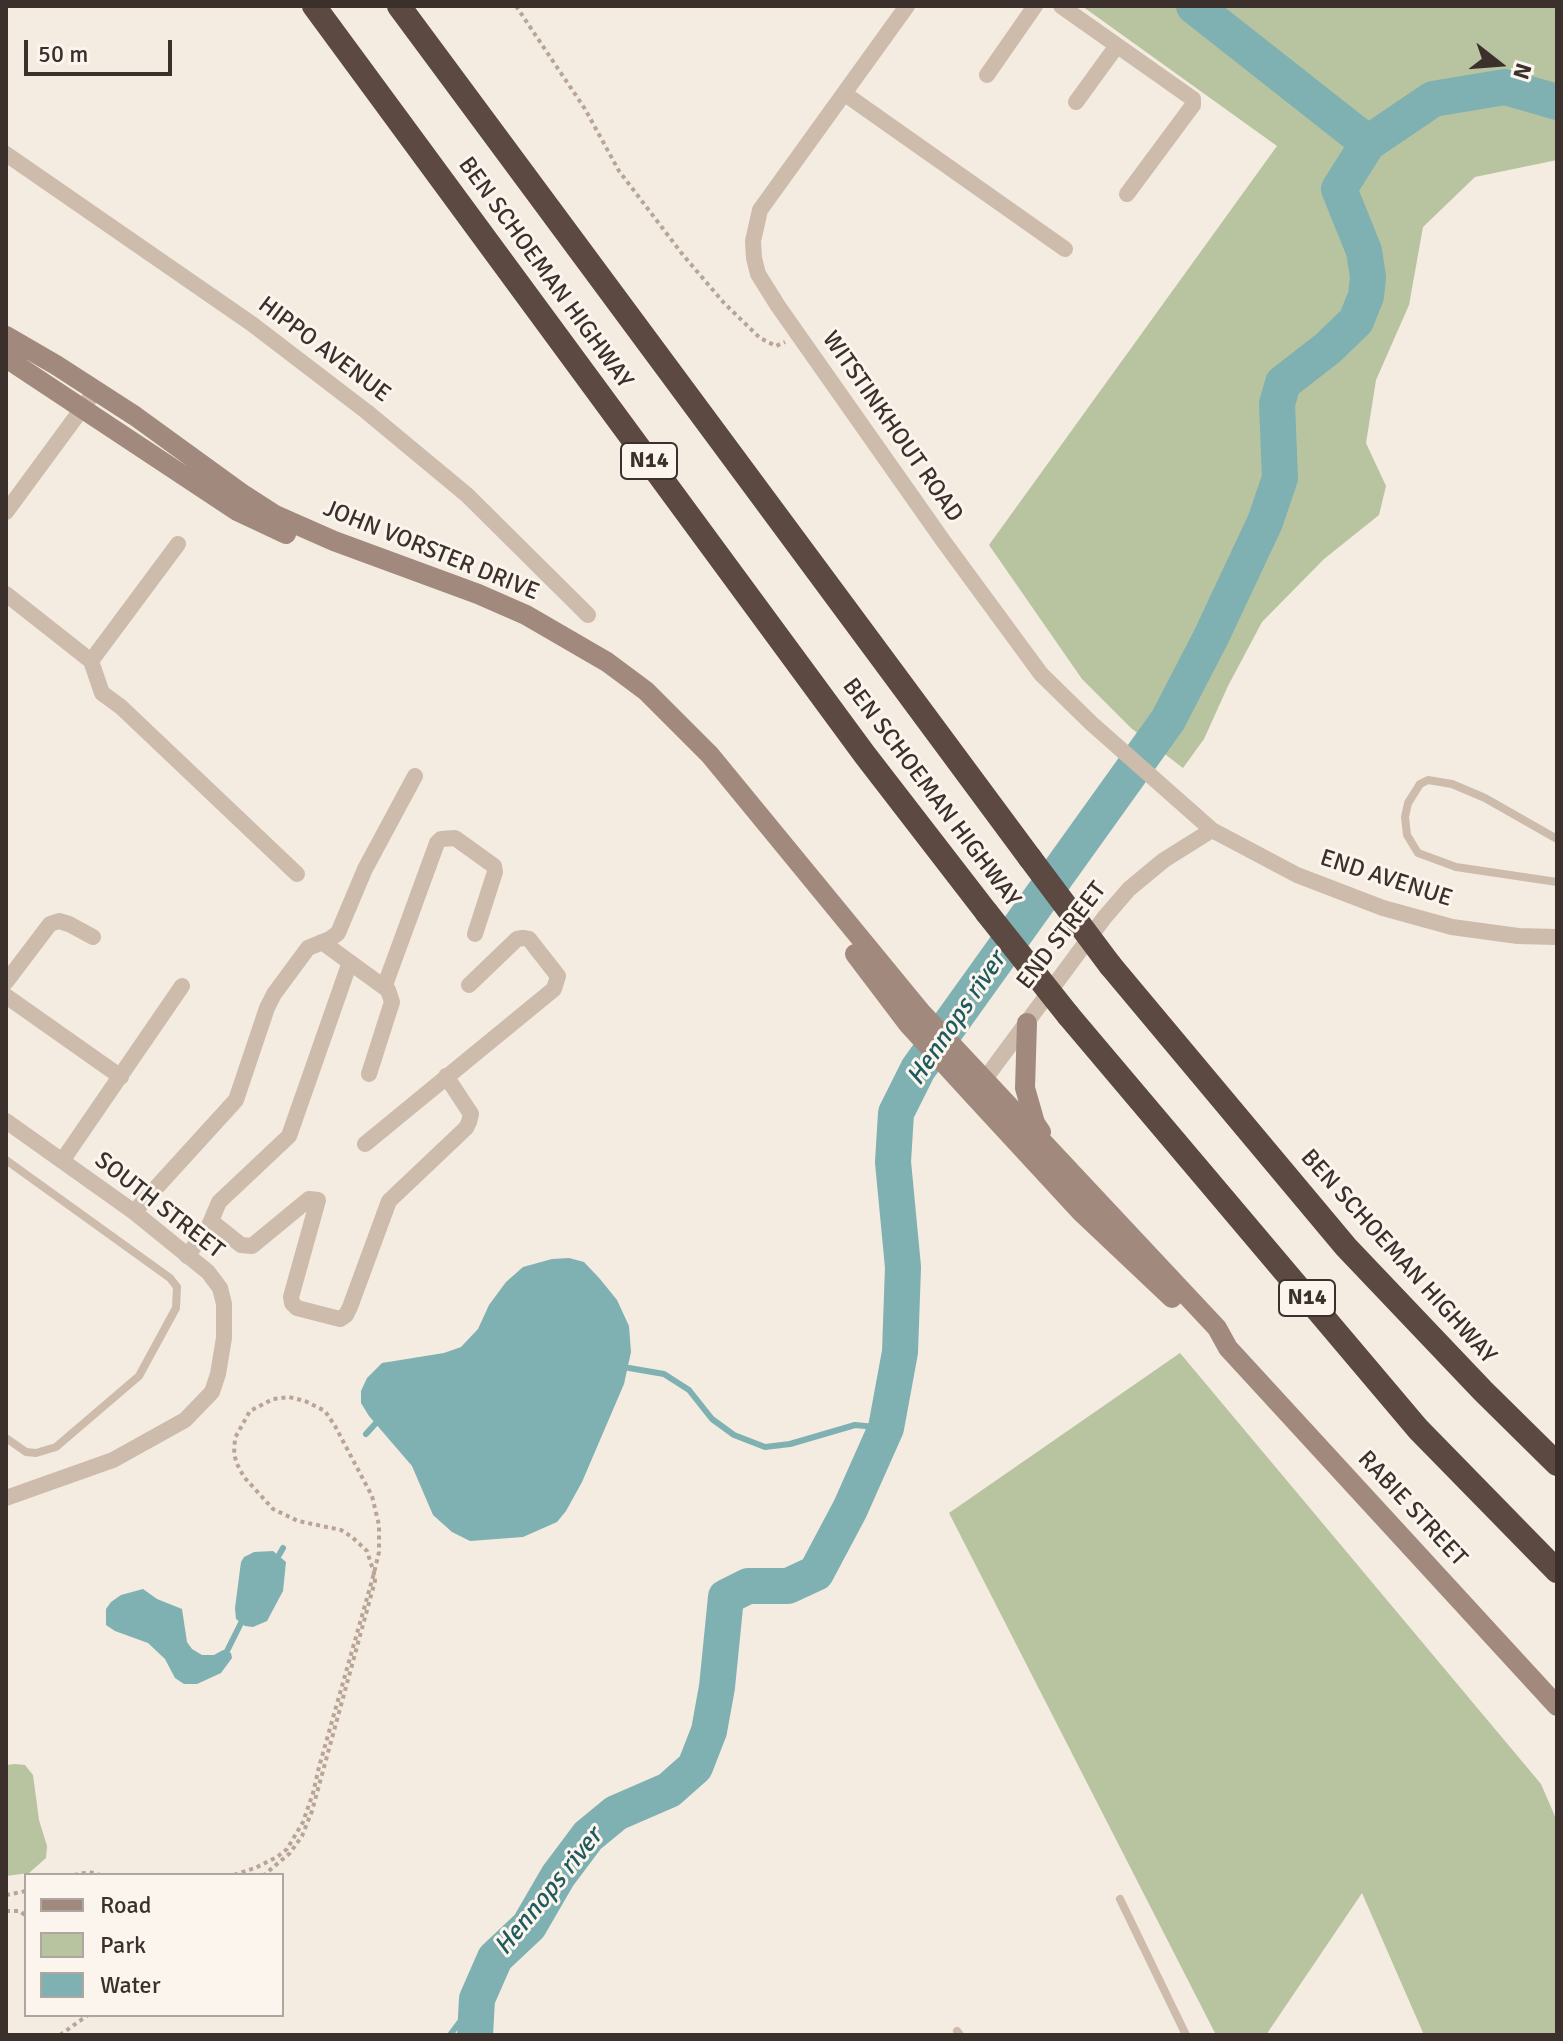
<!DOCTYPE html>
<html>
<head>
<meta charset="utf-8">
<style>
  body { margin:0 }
  #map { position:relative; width:1563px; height:2041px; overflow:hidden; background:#f4ebe1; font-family:Signika,sans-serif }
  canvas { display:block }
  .frame { position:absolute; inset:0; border:8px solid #3b302b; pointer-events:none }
  .legend { position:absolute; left:24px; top:1873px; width:260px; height:144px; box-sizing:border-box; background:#fbf5ee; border:2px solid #aea6a0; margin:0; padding:10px 14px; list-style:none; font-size:24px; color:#3b302b }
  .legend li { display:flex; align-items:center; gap:16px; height:40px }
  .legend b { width:40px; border:2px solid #aea6a0 }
  .north { position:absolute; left:1459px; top:24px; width:80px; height:80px; -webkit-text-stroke:6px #fbf5ee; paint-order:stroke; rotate:107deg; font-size:22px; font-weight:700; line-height:32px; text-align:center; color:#3b302b }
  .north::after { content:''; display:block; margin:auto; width:28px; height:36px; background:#3b302b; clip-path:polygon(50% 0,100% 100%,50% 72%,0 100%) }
  .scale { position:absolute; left:24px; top:40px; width:148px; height:36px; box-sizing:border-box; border:4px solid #3b302b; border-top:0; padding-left:10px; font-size:24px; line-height:28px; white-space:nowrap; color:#3b302b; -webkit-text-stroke:6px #fbf5ee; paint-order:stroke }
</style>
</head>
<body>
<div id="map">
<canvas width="1563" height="2041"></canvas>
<div class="frame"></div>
<ul class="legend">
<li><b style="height:10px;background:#a18a7d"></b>Road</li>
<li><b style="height:22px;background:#b8c4a0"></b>Park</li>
<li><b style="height:22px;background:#7fb0b2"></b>Water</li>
</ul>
<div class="north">N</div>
<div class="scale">50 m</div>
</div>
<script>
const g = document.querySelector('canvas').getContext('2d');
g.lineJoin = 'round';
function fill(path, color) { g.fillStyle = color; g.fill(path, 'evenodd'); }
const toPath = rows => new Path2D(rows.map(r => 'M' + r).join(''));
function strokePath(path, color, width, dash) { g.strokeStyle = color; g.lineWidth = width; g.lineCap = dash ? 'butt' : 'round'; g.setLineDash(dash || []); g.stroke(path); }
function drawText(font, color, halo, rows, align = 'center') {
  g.font = font + ' Signika,sans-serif'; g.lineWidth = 6; g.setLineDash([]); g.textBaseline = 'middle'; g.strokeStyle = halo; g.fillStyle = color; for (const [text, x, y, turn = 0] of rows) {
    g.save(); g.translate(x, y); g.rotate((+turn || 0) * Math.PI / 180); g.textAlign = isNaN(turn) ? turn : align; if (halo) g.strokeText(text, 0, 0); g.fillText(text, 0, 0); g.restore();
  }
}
fill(toPath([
  [1082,6,1557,6,1557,160,1475,177,1423,227,1409,305,1376,380,1366,443,1386,486,1379,515,1324,559,1262,622,1228,686,1204,739,1183,768,1131,728,1082,679,989,545,1277,146],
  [1180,1353,1541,1784,1557,1821,1557,2035,1424,2035,1362,1893,1266,2035,1216,2035,949,1513],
  [15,1764,25,1765,33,1775,39,1820,47,1846,46,1858,29,1873,6,1876,6,1765]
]), '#b8c4a0');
fill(toPath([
  [569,1258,584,1262,600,1279,617,1300,629,1326,631,1352,624,1384,582,1482,566,1511,557,1522,523,1537,470,1541,452,1532,433,1515,412,1466,369,1416,361,1403,361,1391,367,1378,382,1363,444,1353,461,1347,478,1329,489,1305,506,1282,523,1267,552,1259],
  [273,1551,286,1562,283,1591,267,1621,253,1627,245,1626,236,1619,235,1608,241,1562,244,1557,254,1552],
  [143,1589,157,1599,182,1609,187,1642,192,1649,202,1655,214,1655,223,1650,231,1653,232,1658,221,1673,197,1684,184,1684,175,1678,165,1659,148,1643,115,1631,106,1625,106,1609,111,1602,121,1595]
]), '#7fb0b2');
strokePath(toPath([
  [629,1368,664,1374,689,1390,712,1419,734,1435,765,1447,790,1444,855,1425,886,1428],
  [366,1434,376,1423],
  [279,1555,283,1548],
  [227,1651,241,1623],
  [450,2035,477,1999]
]), '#7fb0b2', 6);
strokePath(toPath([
  [1194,6,1368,143],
  [475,2035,477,1999,495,1958,529,1926,558,1876,588,1836,616,1813,669,1790,695,1767,709,1731,717,1687,726,1597,748,1586,788,1586,816,1573,850,1509,886,1428,900,1352,903,1267,893,1162,896,1113,918,1069,1168,720,1211,637,1265,522,1280,478,1277,404,1283,383,1328,348,1356,321,1366,296,1368,277,1364,251,1339,189,1368,143,1433,99,1505,87,1557,102]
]), '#7fb0b2', 36);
strokePath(toPath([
  [516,6,585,109,619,171,683,255,724,303,760,338,776,346,785,342],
  [74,1875,89,1872,100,1875],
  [234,1875,255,1868,277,1857,287,1849,303,1822,313,1793,319,1767,369,1591,374,1573,379,1552,379,1525,372,1496,335,1426,325,1411,305,1401,289,1397,273,1399,250,1411,235,1438,234,1454,237,1464,244,1477,273,1509,298,1521,341,1530,352,1537,367,1551,374,1573,375,1581,312,1811,302,1836,290,1853,264,1875],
  [6,1895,26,1891],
  [6,1911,20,1911,26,1916],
  [60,2035,88,2015]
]), '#b9a596', 4, [4, 4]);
strokePath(toPath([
  [1557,839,1485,798,1452,784,1428,780,1420,784,1408,803,1405,817,1407,835,1418,853,1456,867,1557,882],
  [6,1160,170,1278,177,1287,176,1308,139,1376,56,1447,36,1453,26,1452,6,1438],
  [1120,1899,1186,2035],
  [957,2031,960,2035]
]), '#cdbbac', 8);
strokePath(toPath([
  [907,6,760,210,753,241,754,258,758,274,778,306,944,542,1041,674,1091,723,1212,830,1297,875,1383,908,1452,927,1518,936,1557,937],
  [1061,6,1193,99,1193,105,1127,194],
  [987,75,1035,6],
  [845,94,1065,249],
  [1076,102,1116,47],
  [6,154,252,324,367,412,467,495,588,615],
  [6,512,95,391],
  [6,594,91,661,102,693,121,707,297,874],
  [91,661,178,544],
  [322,942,388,990,392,1002,369,1074],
  [6,982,50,924,59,921,69,924,93,937],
  [385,985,437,843,441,839,455,838,494,866,495,872,475,934],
  [6,996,121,1077],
  [979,1087,1104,918,1129,889,1164,860,1212,830],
  [6,1121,134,1212,208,1272,220,1288,224,1304,224,1338,218,1374,212,1392,185,1420,113,1460,6,1498],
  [365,1144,554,989,558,976,529,939,523,938,517,939,469,985],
  [62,1161,182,986],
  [134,1212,236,1100,267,1008,274,994,308,948,330,939,338,933,365,869,415,776],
  [211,1221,241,1245,252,1246,309,1199,318,1200,291,1297,292,1303,297,1308,340,1319,346,1315,350,1307,389,1201,466,1128,469,1122,471,1114,446,1076],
  [187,1256,208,1228,219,1202,289,1136,350,962]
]), '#cdbbac', 16);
strokePath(toPath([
  [6,336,56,365,135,416,244,495,275,515,334,541,478,594,526,615,607,662,646,691,710,755,921,1012,1217,1328,1228,1348,1557,1706],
  [6,358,237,511,286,534],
  [855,954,908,1024,973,1095,1081,1212,1172,1298],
  [1027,1023,1025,1088,1035,1123,1041,1132]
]), '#a18a7d', 20);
strokePath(toPath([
  [314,6,865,755,987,913],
  [399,6,1030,858],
  [1110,965,1346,1247,1483,1391,1557,1464],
  [1068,1015,1418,1429,1557,1571]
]), '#5c4a42', 24);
strokePath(toPath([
  [1030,858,1110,965],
  [987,913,1068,1015]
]), '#5c4a42', 24);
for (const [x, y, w] of [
  [649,461,56],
  [1307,1298,56]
]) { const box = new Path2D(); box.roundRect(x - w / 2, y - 18, w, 36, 6); g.fillStyle = '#fbf5ee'; g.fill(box); strokePath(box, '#3b302b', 2); }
drawText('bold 22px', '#3b302b', null, [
  ["N14",649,461],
  ["N14",1307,1298]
]);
drawText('24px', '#3b302b', '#fbf5ee', [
  ["BEN SCHOEMAN HIGHWAY",545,273,54],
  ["HIPPO AVENUE",324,350,37],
  ["WITSTINKHOUT ROAD",892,427,55],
  ["JOHN VORSTER DRIVE",431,551,22],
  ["BEN SCHOEMAN HIGHWAY",931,793,53],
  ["END AVENUE",1386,879,18],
  ["END STREET",1062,936,-52],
  ["SOUTH STREET",159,1206,38],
  ["BEN SCHOEMAN HIGHWAY",1398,1257,48],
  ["RABIE STREET",1412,1509,47]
]);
drawText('italic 26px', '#1f5a5e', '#fbf5ee', [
  ["Hennops river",957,1019,-56],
  ["Hennops river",549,1892,-51]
]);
</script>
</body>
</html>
